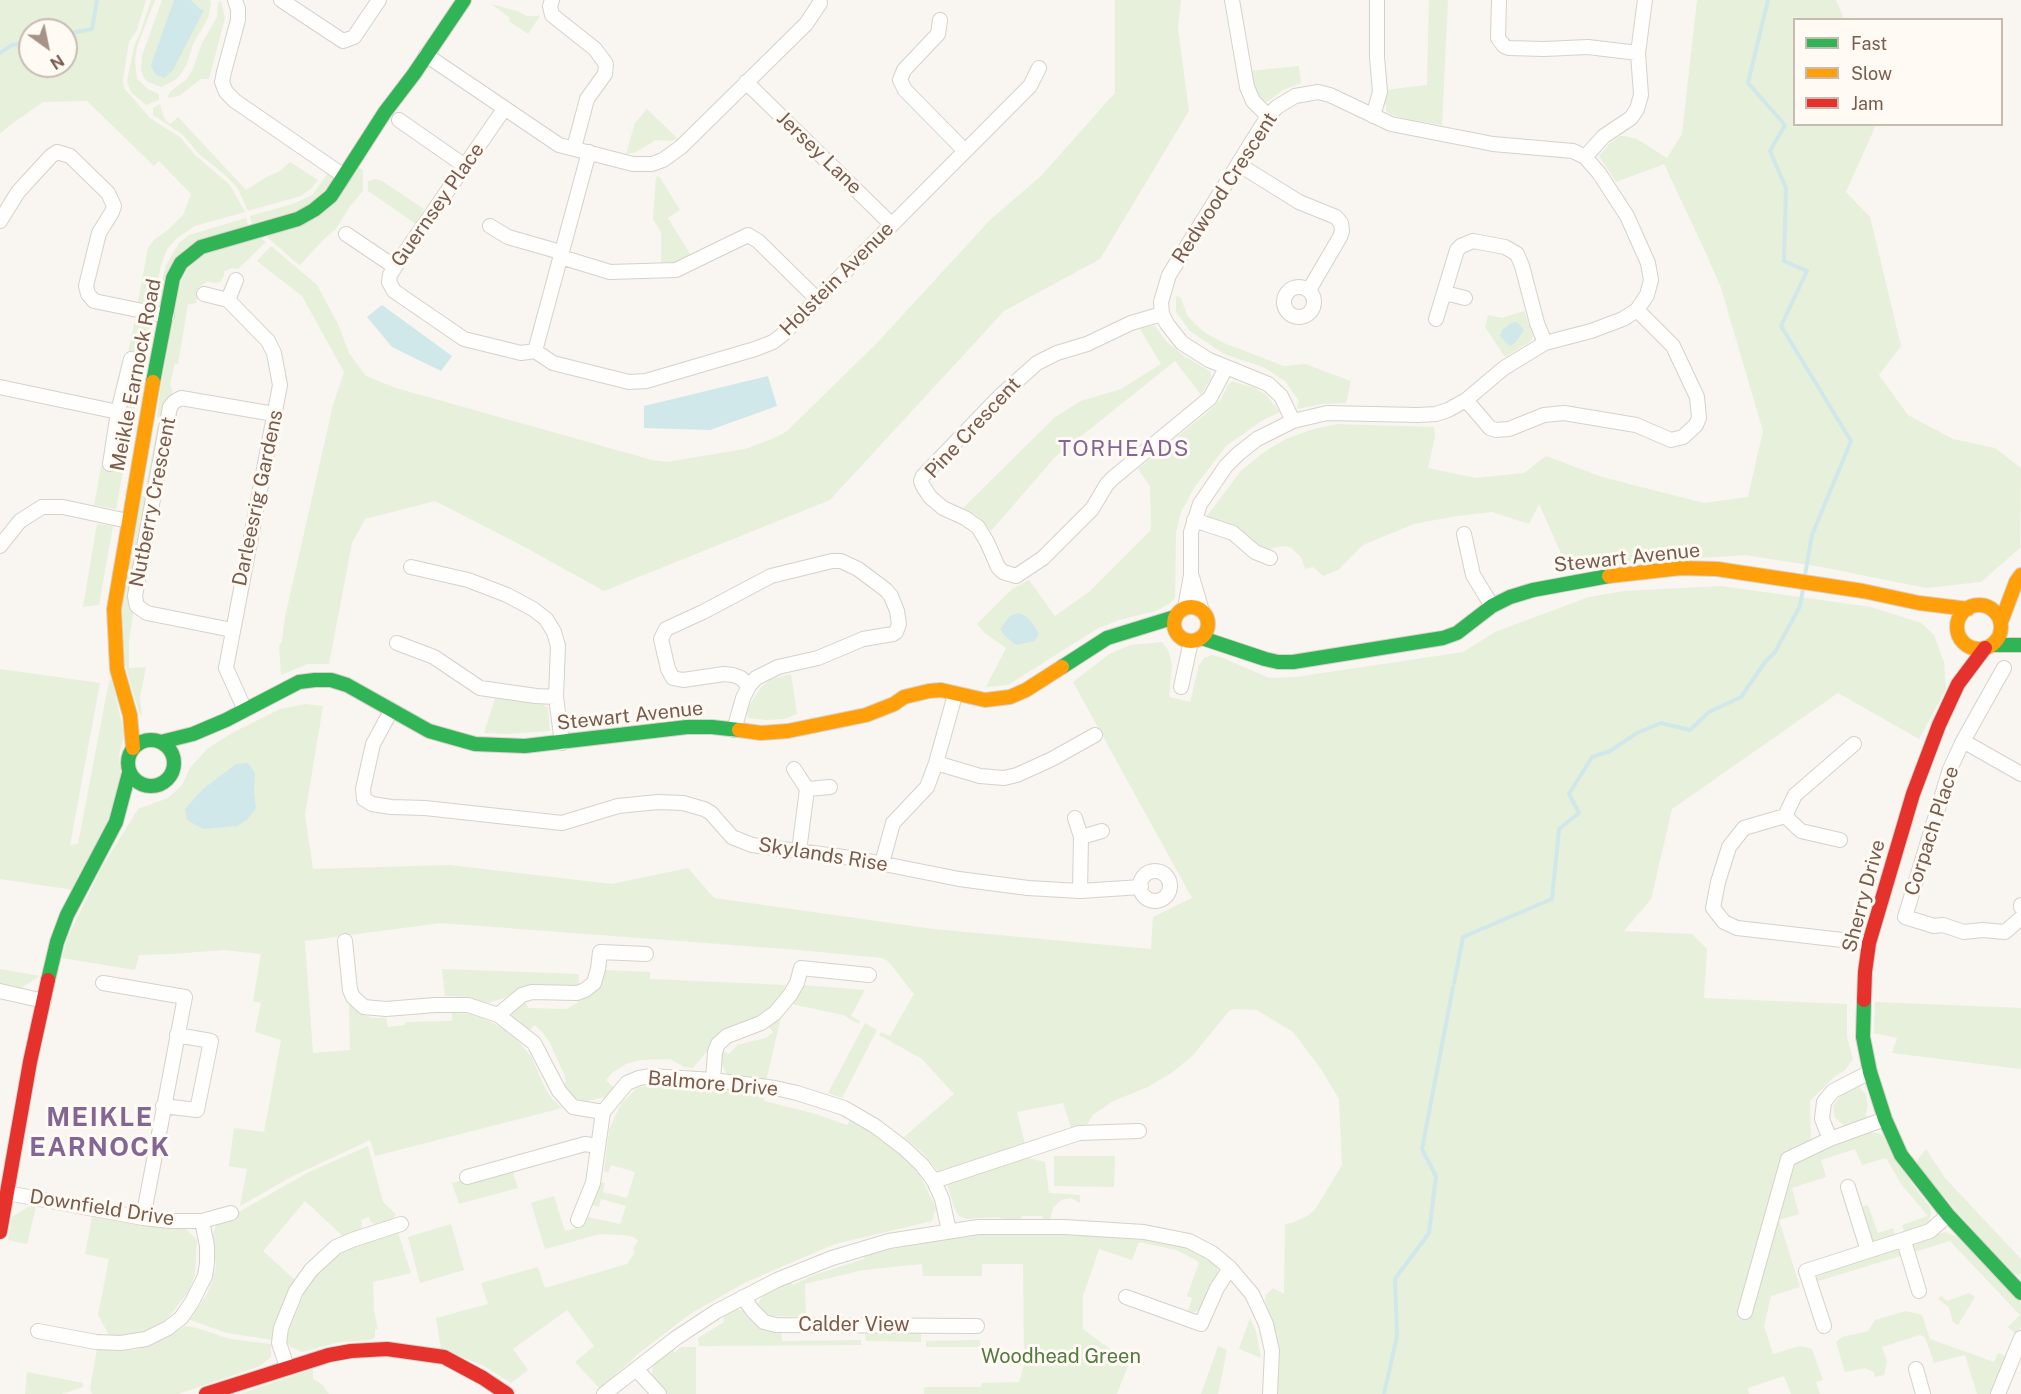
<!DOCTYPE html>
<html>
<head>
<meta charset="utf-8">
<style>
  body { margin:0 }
  #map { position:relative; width:2021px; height:1394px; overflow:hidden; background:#f9f5f0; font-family:"Public Sans",sans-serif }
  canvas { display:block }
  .legend { position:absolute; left:1793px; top:18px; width:210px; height:108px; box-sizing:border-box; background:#fffaf3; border:2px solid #cabbb1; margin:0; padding:8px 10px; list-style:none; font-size:18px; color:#7a5c4d }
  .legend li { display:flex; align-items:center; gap:12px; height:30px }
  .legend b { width:30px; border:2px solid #cabbb1 }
  .north { position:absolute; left:18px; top:18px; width:60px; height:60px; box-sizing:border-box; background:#fffaf3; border:2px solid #cabbb1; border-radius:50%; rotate:147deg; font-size:16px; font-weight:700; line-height:24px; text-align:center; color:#7a5c4d }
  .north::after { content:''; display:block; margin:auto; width:21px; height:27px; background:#a69286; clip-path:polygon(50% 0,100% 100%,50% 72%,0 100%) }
</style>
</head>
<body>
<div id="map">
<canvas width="2021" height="1394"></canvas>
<ul class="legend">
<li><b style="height:8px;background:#30b455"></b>Fast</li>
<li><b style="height:8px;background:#ff9f0a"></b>Slow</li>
<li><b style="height:8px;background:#e5322d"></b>Jam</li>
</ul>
<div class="north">N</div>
</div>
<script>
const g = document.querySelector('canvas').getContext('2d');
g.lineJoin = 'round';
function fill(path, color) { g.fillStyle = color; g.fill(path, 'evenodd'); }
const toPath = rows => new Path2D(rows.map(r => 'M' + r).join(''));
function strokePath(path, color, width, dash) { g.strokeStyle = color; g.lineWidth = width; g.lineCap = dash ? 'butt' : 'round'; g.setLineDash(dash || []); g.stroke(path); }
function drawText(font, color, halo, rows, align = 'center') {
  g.font = font + ' "Public Sans",sans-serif'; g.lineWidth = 6; g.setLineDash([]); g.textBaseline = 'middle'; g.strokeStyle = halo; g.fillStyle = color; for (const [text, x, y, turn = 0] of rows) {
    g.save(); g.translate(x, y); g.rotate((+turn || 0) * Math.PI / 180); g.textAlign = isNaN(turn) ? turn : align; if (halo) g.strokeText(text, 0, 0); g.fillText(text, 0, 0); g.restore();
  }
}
fill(toPath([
  [0,0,146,0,137,30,129,42,123,79,124,88,151,119,180,137,195,155,230,185,245,212,195,226,177,238,167,249,161,265,153,304,138,302,148,248,154,240,169,229,183,215,191,194,159,161,154,166,87,101,43,102,10,125,0,134],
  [30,30,66,30,66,66,30,66],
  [151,0,155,0,137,47,135,61,137,79,148,89,157,93,159,95,159,100,146,105,131,92,127,81,134,46,140,33],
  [162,0,210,0,211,4,208,18,193,44,187,64,180,75,175,80,161,87,148,82,144,78,141,69,142,56],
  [1115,0,1181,0,1178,28,1189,111,1100,259,1004,311,830,500,604,591,521,545,435,501,365,519,352,543,329,664,308,664,281,675,279,646,282,641,285,617,333,405,344,372,302,296,257,261,271,246,317,285,338,324,349,353,366,376,396,388,652,460,667,462,745,449,772,439,786,432,876,344,990,220,1041,176,1104,105,1115,93],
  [1429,0,1448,0,1442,125,1406,119,1390,114,1386,111,1386,104,1383,103,1385,90,1427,85],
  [1697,0,1836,0,1844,19,1794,20,1794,124,1876,125,1846,192,1870,217,1901,346,1879,375,1908,415,1953,439,1995,448,2021,468,2020,548,1981,582,1926,588,1822,567,1745,555,1578,566,1565,569,1560,551,1539,504,1529,524,1492,512,1457,516,1414,524,1363,545,1338,570,1323,576,1313,567,1305,569,1301,557,1290,547,1282,546,1264,550,1211,520,1207,516,1241,471,1264,452,1286,439,1310,430,1337,424,1434,427,1435,437,1428,468,1476,478,1524,473,1546,456,1602,477,1704,503,1748,497,1763,431,1721,288,1705,251,1664,164,1616,182,1599,156,1611,142,1620,136,1625,136,1637,139,1667,158,1682,134],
  [221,1,225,18,209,79,201,79,179,96,167,98,171,91,187,79,193,69,201,45,217,17,218,3],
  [491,4,517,11,527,16,540,16,528,34,509,21,510,18],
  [1299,66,1301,83,1283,90,1267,102,1263,101,1261,103,1254,92,1250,71],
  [160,104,164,118,170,124,178,117,246,190,267,177,280,171,290,162,318,180,312,188,301,196,248,211,237,187,224,174,199,154,182,134,153,115,153,108],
  [647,109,678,139,672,141,656,140,636,152,626,154,635,123],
  [358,167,363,170,363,191,350,206,336,229,326,237,301,264,299,265,267,237],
  [329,172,332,177,331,185,304,209,252,224,250,216,293,204,312,195],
  [659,176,680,210,668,218,692,257,681,264,661,266,661,232,653,219,656,177],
  [376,179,382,181,424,209,416,224,368,191,368,181],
  [246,218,249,228,207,239,159,305,161,283,166,265,179,243,189,235],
  [258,236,266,242,238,269,232,268,224,271,224,276,220,282,214,283,208,281,199,287,196,303,188,304,178,364,175,363,170,385,173,392,167,401,164,419,157,418,160,391,180,284,187,270,202,254],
  [1176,296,1181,298,1187,315,1195,324,1207,334,1224,343,1284,366,1305,364,1351,381,1346,403,1322,404,1298,409,1297,407,1299,401,1285,381,1263,367,1224,354,1190,331,1176,312],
  [1524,311,1533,336,1531,341,1505,357,1485,327,1488,315,1502,318],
  [135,319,150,322,116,509,94,505,102,462,107,462,107,468,114,470,120,445,137,360,127,358],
  [1151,326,1155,326,1166,341,1184,356,1211,372,1211,378,1201,395,1175,361,1055,457,991,531,979,517,963,508,1055,417,1081,401,1121,389,1161,364,1140,329],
  [1232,381,1255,388,1265,394,1280,412,1263,420,1226,446,1194,488,1181,512,1176,533,1175,598,1170,603,1156,611,1119,620,1097,629,1008,685,986,687,1006,648,985,633,977,624,1012,589,1029,580,1055,616,1090,591,1151,530,1150,486,1138,469,1210,410,1221,399,1228,385],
  [158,423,163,424,129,640,129,668,146,667,140,697,142,717,139,712,123,658,122,594,140,496,144,496],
  [97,524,113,526,99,605,83,607],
  [1721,586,1871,607,1921,623,1934,635,1944,662,1946,689,1919,739,1838,693,1672,809,1651,899,1624,931,1692,934,1707,949,1704,998,1847,1004,1847,1037,1853,1059,1845,1070,1833,1078,1810,1101,1811,1147,1862,1133,1878,1133,1882,1135,1912,1184,1930,1207,1931,1214,1929,1221,1924,1228,1905,1235,1902,1225,1928,1216,1901,1184,1886,1158,1862,1165,1855,1149,1821,1160,1826,1177,1792,1188,1799,1214,1779,1220,1800,1287,1771,1296,1764,1326,1773,1354,1800,1346,1812,1349,1823,1380,1816,1382,1820,1394,1791,1394,1784,1376,1748,1388,1749,1394,1277,1394,1279,1369,1276,1338,1265,1300,1266,1295,1273,1288,1284,1294,1285,1224,1292,1223,1309,1215,1316,1208,1342,1165,1339,1099,1321,1069,1293,1032,1257,1010,1234,1009,1229,1011,1193,1055,1173,1072,1148,1087,1113,1101,1093,1115,1084,1130,1072,1131,1063,1103,1017,1112,1025,1144,941,1175,923,1153,904,1137,954,1094,922,1059,879,1035,881,1032,890,1036,914,994,889,962,883,958,798,950,441,923,305,941,313,1053,350,1050,349,1003,355,1010,364,1015,373,1018,386,1018,388,1027,405,1025,406,1022,452,1021,452,1013,470,1014,487,1020,506,1030,521,1044,532,1058,545,1088,552,1099,562,1108,375,1156,370,1140,291,1177,240,1206,247,1169,229,1166,234,1128,264,1132,281,1040,255,1032,261,1003,253,1001,261,954,224,950,171,954,139,955,135,970,62,958,67,939,102,867,138,809,168,798,182,785,190,768,207,749,232,733,280,709,305,704,323,706,305,815,313,869,450,865,612,884,688,868,714,898,933,929,1151,949,1153,917,1192,898,1073,682,1109,654,1130,645,1162,642,1168,650,1172,665,1169,697,1190,702,1199,665,1204,658,1212,655,1223,658,1269,678,1296,677,1463,652,1495,632,1589,597,1624,591],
  [0,669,100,683,70,845,78,844,109,681,112,680,124,734,119,756,121,777,116,807,74,890,0,879],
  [791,674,797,714,784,719,767,720,748,718,747,711,750,704,761,687,772,679],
  [495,698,523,702,540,702,548,708,550,731,508,734,484,733],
  [0,969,40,976,21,988,0,983],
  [442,969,579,974,579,985,565,987,533,985,524,986,504,998,488,1003,464,997,445,996],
  [602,970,650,972,650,979,785,985,782,997,770,1012,709,1049,693,1068,684,1067,670,1059,640,1060,626,1064,613,1072,606,1080,614,1088,605,1097,587,1101,578,1100,569,1096,560,1086,566,1081,564,1074,550,1043,543,1033,535,1025,528,1031,512,1017,512,1013,513,1008,525,999,528,1008,567,1009,598,989],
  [803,985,865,990,851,1016,860,1021,859,1024,843,1015,792,1004],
  [1875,1002,2021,1008,2021,1069,1892,1053,1897,1038,1874,1033],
  [782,1013,766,1081,734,1076,726,1073,720,1060,721,1050,729,1054,737,1045,766,1038,773,1032,768,1025],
  [865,1023,877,1030,842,1098,828,1093],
  [1859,1084,1861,1084,1860,1088,1866,1094,1868,1106,1865,1115,1868,1117,1865,1120,1846,1127,1835,1118,1833,1106,1844,1091],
  [644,1086,691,1087,765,1095,764,1101,816,1114,847,1125,851,1118,890,1145,916,1167,936,1208,932,1221,835,1244,746,1282,690,1314,638,1354,600,1389,575,1362,594,1346,567,1310,513,1349,528,1370,511,1383,482,1365,441,1349,436,1318,488,1304,481,1283,538,1267,545,1288,627,1264,635,1252,633,1248,638,1241,634,1237,624,1235,600,1234,545,1249,531,1203,554,1196,565,1231,577,1228,576,1224,586,1223,588,1217,620,1224,626,1206,601,1199,599,1207,592,1205,600,1182,605,1183,603,1192,627,1198,635,1172,611,1165,608,1173,604,1171,609,1130,621,1104,637,1088],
  [368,1146,383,1202,396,1214,393,1219,377,1225,371,1222,369,1217,361,1220,362,1229,345,1238,305,1201,263,1251,296,1281,273,1340,227,1333,190,1320,207,1294,213,1277,216,1265,212,1235,218,1222,230,1217,309,1172],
  [1926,1149,1945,1178,2021,1259,2021,1275,2011,1274,1917,1165,1918,1159],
  [1054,1156,1115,1156,1114,1187,1054,1186],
  [1024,1157,1045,1162,1049,1193,1080,1195,1080,1203,1071,1198,1061,1200,1053,1208,1050,1219,1043,1219,1042,1216,1022,1216,1021,1219,1002,1219,999,1217,966,1219,959,1216,954,1207,947,1184],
  [511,1167,518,1188,459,1204,452,1183],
  [31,1205,36,1207,27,1244,8,1240,12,1217],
  [1868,1205,1878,1233,1893,1228,1896,1237,1873,1243,1870,1241,1861,1210,1862,1207],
  [92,1217,143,1226,184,1227,197,1240,195,1275,188,1292,168,1318,147,1330,129,1335,109,1335,98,1315,109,1259,85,1254],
  [451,1224,464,1270,420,1283,408,1237],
  [397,1229,411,1273,373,1282,374,1311,378,1329,375,1329,375,1337,370,1340,340,1342,302,1352,291,1347,287,1343,286,1338,310,1278,327,1261,344,1251],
  [1945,1232,1958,1237,2021,1303,2021,1327,2016,1334,2008,1327,2020,1315,1950,1241,1911,1253,1908,1243],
  [1049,1233,1157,1240,1184,1246,1207,1258,1217,1267,1218,1275,1202,1309,1192,1313,1188,1311,1192,1298,1187,1296,1199,1263,1196,1260,1176,1250,1139,1242,1132,1260,1099,1249,1083,1296,1083,1329,1114,1352,1131,1358,1117,1394,924,1394,924,1387,981,1387,982,1383,1019,1382,1024,1365,1023,1264,982,1264,982,1276,923,1276,922,1264,863,1270,805,1284,806,1317,771,1316,763,1311,760,1312,758,1308,758,1303,764,1294,791,1282,793,1285,814,1275,864,1259,864,1256,882,1251,953,1238,986,1234],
  [1901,1245,1904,1255,1815,1282,1813,1273],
  [1969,1293,1975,1297,1958,1325,1953,1322,1949,1307,1938,1299,1941,1296,1947,1301],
  [735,1309,745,1311,781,1331,782,1341,861,1340,861,1345,699,1346,698,1338,724,1322,723,1316],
  [1906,1311,1922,1315,1930,1339,1994,1362,1998,1353,2008,1357,1992,1394,1977,1394,1965,1355,1934,1363,1925,1337,1920,1335,1882,1347,1887,1361,1884,1375,1875,1377,1874,1372,1865,1368,1845,1372,1836,1342,1842,1337,1868,1331,1875,1320],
  [1250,1318,1256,1331,1261,1358,1239,1349],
  [186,1326,197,1328,230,1339,271,1344,271,1357,260,1366,178,1394,92,1394,90,1389,97,1349,116,1351,135,1350,164,1339],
  [865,1330,921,1331,921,1342,866,1341],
  [980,1340,980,1347,926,1347,926,1341],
  [1218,1346,1227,1350,1218,1394,1201,1394],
  [681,1347,696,1347,696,1394,669,1394,663,1390,652,1375,653,1366,659,1359,671,1349,675,1352],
  [313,1369,313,1379,323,1385,329,1394,240,1394],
  [27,1372,83,1383,83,1387,62,1394,25,1394]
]), '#e7f0db');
fill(toPath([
  [174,0,191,0,200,9,204,10,173,70,164,78,155,74,151,65],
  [382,305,452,356,441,371,392,347,367,317],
  [1517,322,1524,330,1516,342,1510,346,1500,336,1502,330,1511,323],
  [768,376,777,406,710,430,644,428,644,406],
  [1019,613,1026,616,1033,624,1039,634,1035,641,1016,645,1005,636,1000,629,1010,616],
  [248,763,255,773,254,791,256,808,247,820,237,826,203,829,187,820,185,809,202,790,236,764]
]), '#d0e8ea');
strokePath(toPath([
  [1768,0,1748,83,1785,125,1770,151,1786,188,1784,261,1807,271,1781,326,1851,441,1812,535,1805,575],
  [66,34,92,29,97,0],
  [0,53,12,45,30,42],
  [1454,983,1463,937,1552,899,1559,829,1579,813,1569,794,1592,757,1610,751,1637,733,1661,723,1690,730,1709,712,1741,697,1765,662,1775,652,1800,606,1803,589],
  [1384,1394,1397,1336,1395,1279,1429,1233,1436,1176,1422,1149,1453,987]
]), '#d0e8ea', 4);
const street = toPath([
  [235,0,238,9,238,20,224,72,222,82,226,92,235,101,344,176],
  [281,0,343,41,354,37,379,0],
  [552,0,550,6,552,15,595,49,606,64,605,74,587,99,574,148],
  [1232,0,1247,87,1253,101,1268,116],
  [1499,0,1498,38,1504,46,1509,48,1544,49,1588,47,1638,53],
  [940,20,938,34,904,70,900,80,905,90,965,151],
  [426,55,559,145,633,164,652,164,663,160,681,147,806,24,820,3],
  [746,82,891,224],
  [504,109,395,267,390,275,389,282,394,291,464,339,521,353,535,351],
  [1373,116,1380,92,1377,57,1377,0],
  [399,120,465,166],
  [589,152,535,351,553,363,629,382,646,381,755,349,773,342,782,335,1030,86,1039,68],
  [1585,157,1604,136,1631,118,1637,109,1641,95,1638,53,1645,0],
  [1238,164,1299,202,1336,217,1341,223,1342,231,1340,237,1309,290],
  [0,221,18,192,51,156,57,152,70,156,108,193,114,206,112,212,99,233,86,286,88,294,94,301,167,316],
  [490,226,508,237,557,251,561,257,610,272,676,270,748,235,758,241,817,299],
  [346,234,395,267],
  '1284 302a15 15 0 1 1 30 0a15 15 0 1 1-30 0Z',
  [1445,293,1465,298],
  [204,294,228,300,268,341,274,353,280,385,226,668,245,710],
  [228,300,236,280],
  [1162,314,1131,323,1087,344,1057,353,1037,363,999,397,923,476,921,481,923,486,930,497,943,508,965,518,978,527,987,542,998,567,1003,572,1016,576,1043,558,1092,509,1107,484,1113,478,1210,398,1226,368],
  [1436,319,1457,250,1461,246,1473,241,1505,247,1517,254,1522,266,1537,323,1545,343],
  [0,387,118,412],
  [1466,400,1490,428,1496,430,1509,429,1544,415,1564,413,1636,425,1671,440,1683,437,1696,425,1699,418,1697,397,1673,346,1637,310],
  [110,464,118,412,131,359],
  [1194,520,1233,533,1255,552,1270,558],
  [1464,534,1473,575,1492,606],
  [0,546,20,521,42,507,63,507,128,521],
  [411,567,468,580,507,595,533,609,546,619,554,632,558,646,556,697,562,743],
  [1192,577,1202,611],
  [1185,608,1191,575,1191,532,1200,504,1226,466,1238,454,1257,439,1293,421,1327,413,1418,415,1436,414,1448,410,1466,400,1504,368,1545,343,1591,331,1623,319,1637,310,1647,295,1651,280,1648,263,1627,216,1599,173,1585,157,1573,151,1493,144,1391,124,1330,95,1318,92,1295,96,1277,107,1268,116,1169,275,1161,302,1162,314,1167,324,1182,343,1209,360,1268,384,1281,396,1293,421],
  [232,630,147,613,137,606,136,602,135,596,170,407,174,402,181,398,274,414],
  [397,643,434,657,480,688,536,696,556,697],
  [2004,668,1963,741,1950,769,1905,917,1934,926,1943,925,1964,932,1982,930,2005,932,2021,918],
  [1181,687,1191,641],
  [391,711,373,744,363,789,364,799,372,804,391,807,425,808,562,823,618,806,658,802,683,803,704,809,711,813,732,837,752,845,859,859,959,879,1028,888,1080,891,1141,887],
  [734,730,743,698,749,686,741,678,733,675,724,674,683,680,673,678,668,669,661,639,666,629,703,612,771,576,832,561,841,561,858,569,886,590,891,596,897,611,899,624,896,632,893,634,863,639,818,658,778,667,756,678,749,686],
  [1963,741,2021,774],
  [1854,744,1795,795,1785,816,1744,828,1729,847,1718,882,1713,908,1724,922,1737,928,1869,943],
  [936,763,980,776,1004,778,1017,775,1052,759,1095,735],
  [794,769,807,789,830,787],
  [1785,816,1801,831,1840,840],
  [1075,818,1081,837,1080,891],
  [1081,837,1102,831],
  [799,851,807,789],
  [882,863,893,823,927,787,936,763,955,695],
  '1140 886a15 15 0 1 1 30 0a15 15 0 1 1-30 0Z',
  [2021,905,2021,907],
  [345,941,350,990,353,997,364,1007,386,1009,435,1005,468,1005,498,1015,534,1043,559,1091,573,1107,603,1112,627,1083,639,1078,651,1076,713,1080,775,1088,797,1093,844,1108,875,1126,904,1148,922,1165,934,1181,942,1199,949,1231],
  [103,983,185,997,143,1218],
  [0,991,44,1001],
  [498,1015,522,995,532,992,577,993,585,990,594,983,598,969,600,952,646,954],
  [713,1080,715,1052,718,1044,727,1036,761,1023,775,1013,790,995,797,983,801,968,869,975],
  [163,1106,197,1110,211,1041,177,1035],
  [1830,1139,1822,1119,1824,1102,1833,1091,1870,1072],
  [467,1177,585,1144,597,1146],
  [934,1181,1079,1133,1139,1131],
  [1848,1187,1868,1251],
  [7,1193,143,1218,170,1221,202,1221,231,1213],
  [578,1220,593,1183,603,1112],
  [1904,1241,1919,1291],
  [743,1297,753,1311,764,1322,776,1325,977,1326],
  [1126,1297,1201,1324,1217,1288,1230,1268],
  [1745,1312,1788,1159,1830,1139,1885,1119],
  [1824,1326,1806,1271,1930,1231,1948,1215],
  [38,1331,96,1342,121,1343,146,1339,168,1328,181,1318,192,1302,205,1276,207,1263,207,1246,202,1221],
  [287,1367,279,1343,281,1328,296,1291,311,1270,336,1247,352,1240,401,1224],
  [636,1369,659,1394],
  [1916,1369,1923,1394],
  [604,1394,676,1338,717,1311,777,1280,832,1258,889,1241,978,1227,1064,1227,1144,1232,1189,1241,1212,1253,1230,1268,1252,1294,1266,1324,1272,1351,1270,1394],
  [1998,1394,2021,1338]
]);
const fast = toPath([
  [153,382,173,278,181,263,201,247,298,219,314,210,331,196,385,112,414,74,464,0],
  [1202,638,1265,659,1278,662,1293,662,1443,638,1457,633,1492,606,1510,597,1533,590,1609,576],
  [1992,645,2021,645],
  [1062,667,1107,638,1175,617],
  '128 763a23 23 0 1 1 46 0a23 23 0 1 1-46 0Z',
  [161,742,193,734,226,720,299,682,315,680,331,680,347,685,429,731,475,744,525,746,687,727,712,727,739,730],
  [48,980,57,942,67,915,116,822,129,773],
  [1864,1000,1863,1037,1870,1072,1885,1119,1901,1155,1948,1215,2021,1293]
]);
const slow = toPath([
  [1609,576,1681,568,1717,569,1863,591,1919,603,1968,609],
  '1957 627a22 22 0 1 1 44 0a22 22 0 1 1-44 0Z',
  '1174 624a17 17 0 1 1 34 0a17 17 0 1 1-34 0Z',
  [2001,622,2016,582,2021,575],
  [739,730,761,733,788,731,866,715,894,704,904,697,929,691,941,690,985,700,1010,697,1026,690,1062,667],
  [133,748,130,715,117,669,114,609,153,382]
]);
const jam = toPath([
  [1864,1000,1865,972,1869,943,1913,794,1939,725,1958,684,1985,648],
  [0,1232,30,1062,48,980],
  [206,1394,329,1355,351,1351,387,1349,444,1357,483,1378,507,1394]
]);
strokePath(street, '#d7d1cb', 16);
strokePath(fast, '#d9d2cb', 16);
strokePath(slow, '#d9d2cb', 16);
strokePath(jam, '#d9d2cb', 16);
strokePath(street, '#fefefd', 14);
strokePath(fast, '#30b455', 14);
strokePath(slow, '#ff9f0a', 14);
strokePath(jam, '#e5322d', 14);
drawText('20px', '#7a5c4d', '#fffaf3', [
  ["Jersey Lane",819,153,44],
  ["Redwood Crescent",1225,188,-57],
  ["Guernsey Place",438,205,-55],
  ["Holstein Avenue",837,279,-45],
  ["Meikle Earnock Road",136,375,-79],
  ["Pine Crescent",973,428,-47],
  ["Darleesrig Gardens",258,498,-78],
  ["Nutberry Crescent",153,502,-79],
  ["Stewart Avenue",1627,558,-6],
  ["Stewart Avenue",630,716,-6],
  ["Corpach Place",1932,831,-72],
  ["Skylands Rise",823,855,9],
  ["Sherry Drive",1864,896,-75],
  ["Balmore Drive",713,1084,5],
  ["Downfield Drive",102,1208,9],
  ["Calder View",854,1325]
]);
drawText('20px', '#537a41', '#fffaf3', [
  ["Woodhead Green",1061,1357]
]);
g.letterSpacing = '1.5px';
drawText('22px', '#846695', '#fffaf3', [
  ["TORHEADS",1124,449]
]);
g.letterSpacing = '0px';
g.letterSpacing = '1.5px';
drawText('bold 26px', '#846695', '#fffaf3', [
  ["MEIKLE",100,1118],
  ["EARNOCK",100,1148]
]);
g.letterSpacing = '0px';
</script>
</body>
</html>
